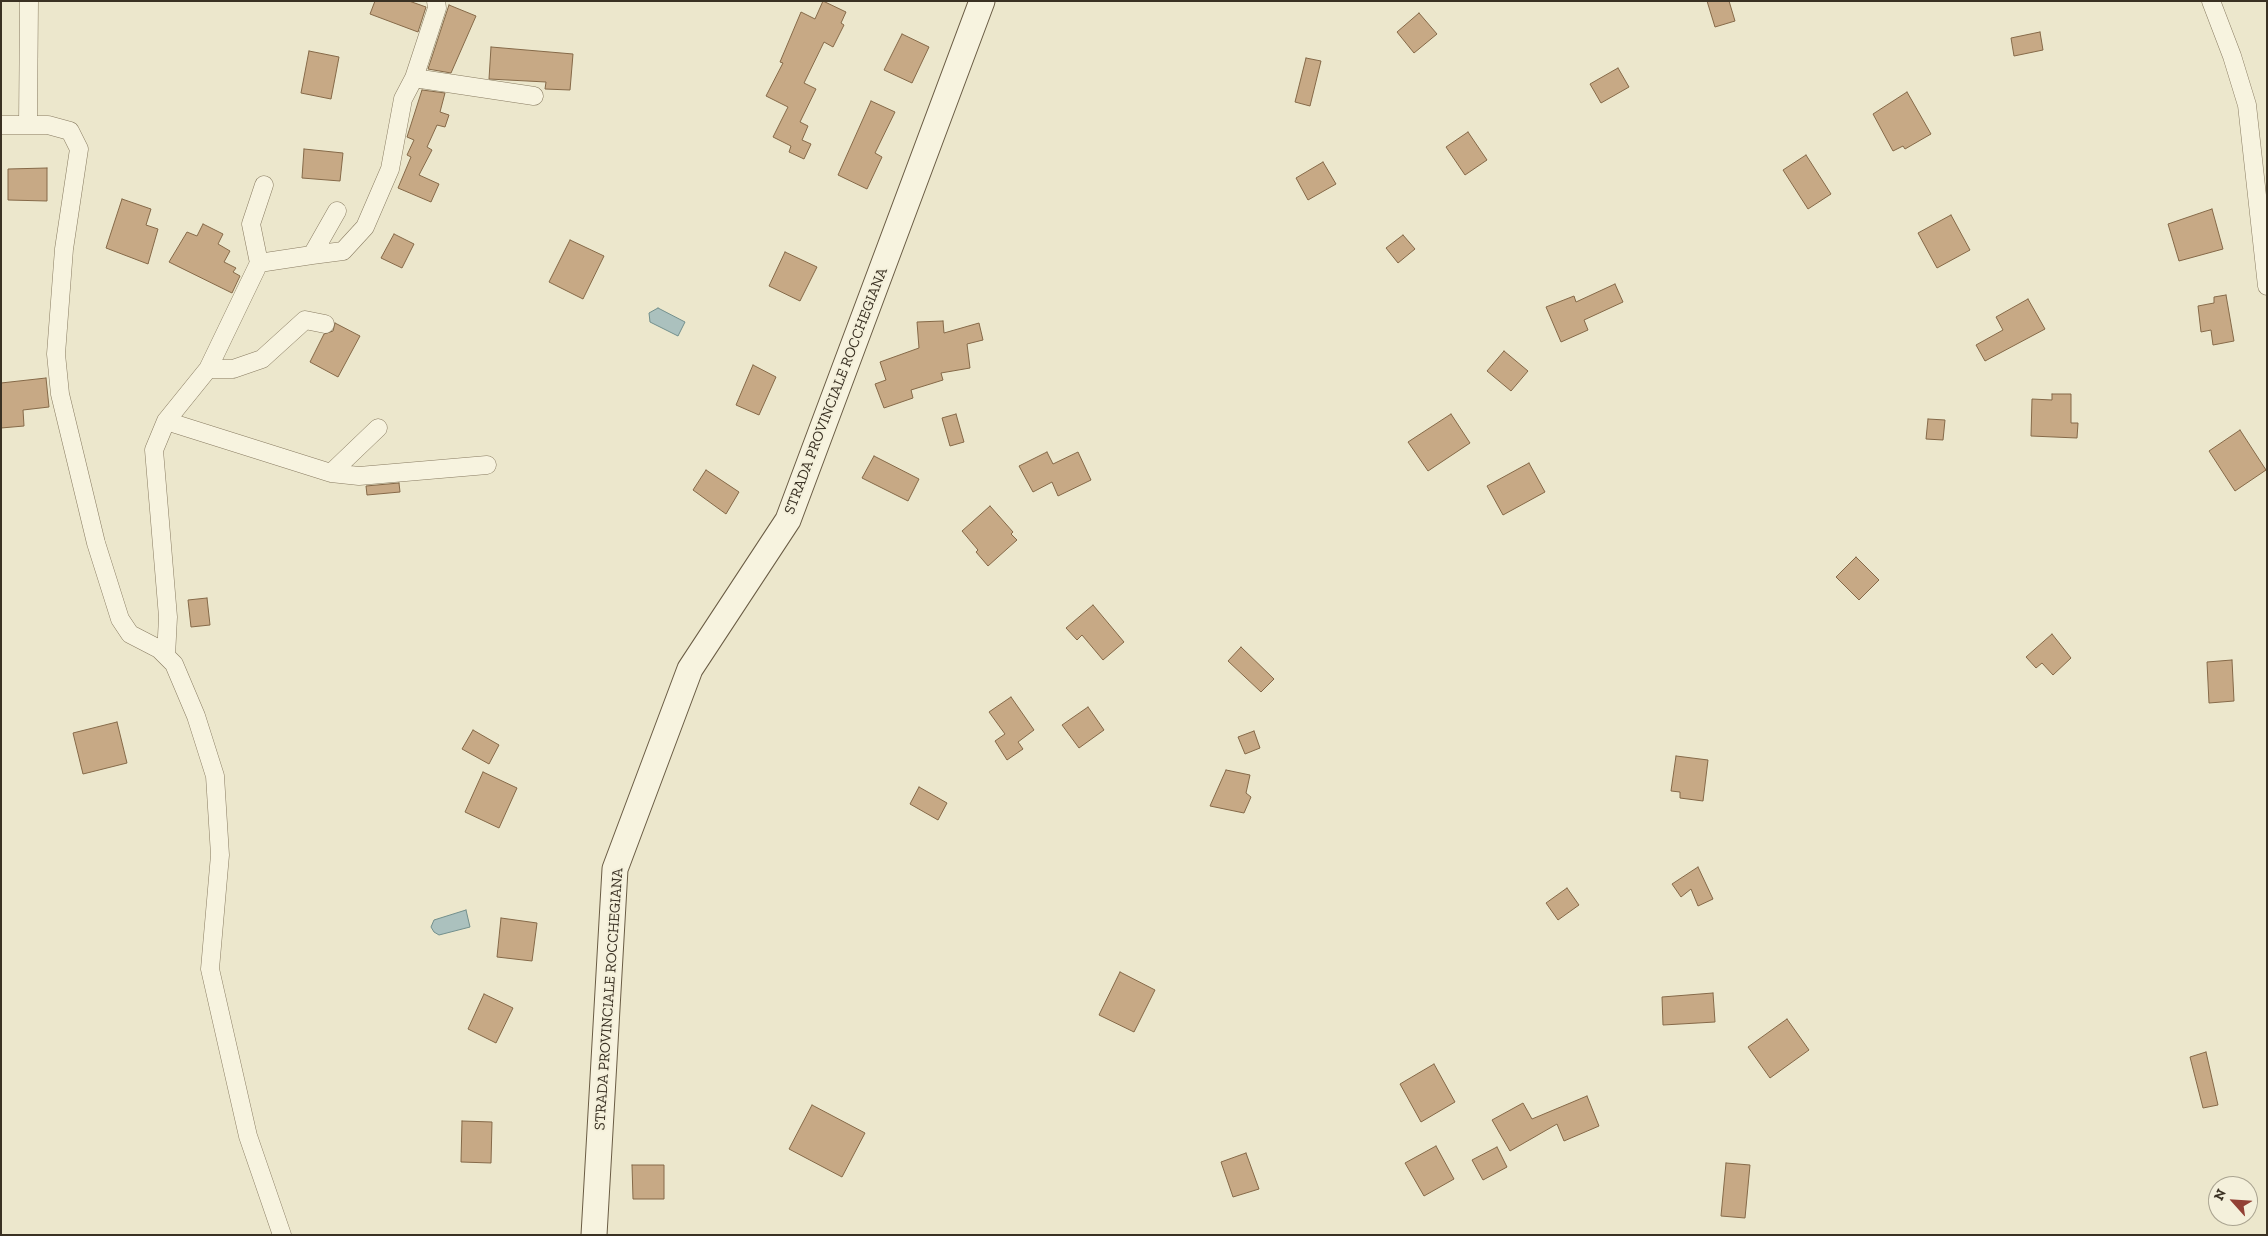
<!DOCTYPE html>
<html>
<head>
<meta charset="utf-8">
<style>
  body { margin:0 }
  #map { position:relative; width:2268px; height:1236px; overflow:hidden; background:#ece7cc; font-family:"Zilla Slab",serif }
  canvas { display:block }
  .frame { position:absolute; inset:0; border:2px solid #3a3123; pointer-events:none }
  .north { position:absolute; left:2208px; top:1176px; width:50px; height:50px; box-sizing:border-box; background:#f4f0db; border:1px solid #aaa491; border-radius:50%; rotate:296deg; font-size:14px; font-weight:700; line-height:20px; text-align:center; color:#3a3123 }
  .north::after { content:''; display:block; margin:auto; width:18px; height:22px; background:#924135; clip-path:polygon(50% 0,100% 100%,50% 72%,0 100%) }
</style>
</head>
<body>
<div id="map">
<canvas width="2268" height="1236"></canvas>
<div class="frame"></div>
<div class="north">N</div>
</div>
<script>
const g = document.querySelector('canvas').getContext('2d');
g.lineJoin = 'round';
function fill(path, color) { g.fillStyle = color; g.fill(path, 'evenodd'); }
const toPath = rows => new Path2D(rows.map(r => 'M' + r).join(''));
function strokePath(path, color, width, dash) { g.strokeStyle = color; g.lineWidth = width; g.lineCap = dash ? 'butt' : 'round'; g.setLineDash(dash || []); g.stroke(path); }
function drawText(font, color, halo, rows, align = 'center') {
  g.font = font + ' "Zilla Slab",serif'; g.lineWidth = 4; g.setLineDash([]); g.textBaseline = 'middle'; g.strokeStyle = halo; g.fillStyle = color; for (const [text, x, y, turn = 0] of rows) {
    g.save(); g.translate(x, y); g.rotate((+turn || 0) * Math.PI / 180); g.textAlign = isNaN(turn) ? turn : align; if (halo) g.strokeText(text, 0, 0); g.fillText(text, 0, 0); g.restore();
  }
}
const water = toPath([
  [658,308,685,322,678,336,650,322,649,313,658,308],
  [466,910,470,927,439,935,434,932,431,927,434,920,466,910]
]);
fill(water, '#abc1be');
strokePath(water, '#728f8c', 1);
const building = toPath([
  [375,1,409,1,426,7,418,32,370,14,375,1],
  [823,1,846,12,841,23,844,25,833,47,824,42,804,83,816,89,800,122,808,126,802,140,811,144,804,159,789,152,791,146,773,137,788,107,766,96,783,63,780,62,801,12,815,19,823,1],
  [1707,1,1729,1,1735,21,1715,27,1707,1],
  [449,5,476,16,451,73,428,69,449,5],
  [1419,13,1437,34,1414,53,1397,32,1419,13],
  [2040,32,2043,50,2014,56,2011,38,2040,32],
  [902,34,929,47,912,83,884,70,902,34],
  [491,47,573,54,570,90,545,89,546,82,489,79,491,47],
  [309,51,339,57,331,99,301,93,309,51],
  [1306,58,1321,61,1310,106,1295,102,1306,58],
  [1618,68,1629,87,1601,103,1590,84,1618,68],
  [422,90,445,93,440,112,449,115,445,127,437,125,427,147,432,150,419,175,439,184,431,202,398,188,411,157,407,155,414,140,407,137,422,90],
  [1907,92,1931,134,1905,149,1903,146,1893,151,1873,114,1907,92],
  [871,101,895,112,875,153,882,157,867,189,838,175,871,101],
  [1468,132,1487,160,1465,175,1446,147,1468,132],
  [304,149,343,153,340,181,302,178,304,149],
  [1806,155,1831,194,1808,209,1783,170,1806,155],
  [1323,162,1336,184,1308,200,1296,178,1323,162],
  [47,168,47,201,8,200,8,169,47,168],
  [122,199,151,209,146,225,158,229,148,264,106,248,122,199],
  [2212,209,2223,249,2179,261,2168,224,2212,209],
  [1951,215,1970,250,1937,268,1918,233,1951,215],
  [203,224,223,234,218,244,230,251,224,262,236,268,233,272,240,276,232,293,169,262,187,232,197,236,203,224],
  [394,234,414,244,402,268,381,258,394,234],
  [1403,235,1415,249,1398,263,1386,248,1403,235],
  [570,240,604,256,583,299,549,282,570,240],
  [785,252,817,267,800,301,769,286,785,252],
  [1615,284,1623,302,1584,320,1588,330,1561,342,1546,307,1574,296,1576,302,1615,284],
  [2226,295,2234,341,2213,345,2211,330,2201,332,2198,306,2214,303,2214,297,2226,295],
  [2028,299,2045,329,1985,361,1976,345,2003,330,1996,317,2028,299],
  [943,321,944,333,979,323,983,340,967,344,970,368,941,373,943,380,911,390,913,398,884,408,875,384,886,380,880,362,919,348,917,322,943,321],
  [335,323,360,336,338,377,310,362,324,334,333,331,335,323],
  [1504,351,1528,371,1511,391,1487,371,1504,351],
  [753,365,776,377,759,415,736,405,753,365],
  [46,378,49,407,23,410,24,426,1,428,1,383,46,378],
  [2052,394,2071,394,2071,423,2078,423,2077,438,2031,436,2032,399,2052,400,2052,394],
  [956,414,964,442,950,446,942,418,956,414],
  [1451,414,1470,443,1428,471,1408,442,1451,414],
  [1928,419,1945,420,1943,440,1926,439,1928,419],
  [2240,430,2266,470,2235,491,2209,451,2240,430],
  [1047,452,1053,464,1078,452,1091,480,1058,496,1052,482,1033,492,1019,466,1047,452],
  [874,456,919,479,908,501,862,478,874,456],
  [1529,463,1545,492,1503,515,1487,486,1529,463],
  [706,470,739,492,726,514,693,490,706,470],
  [399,483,400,492,367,495,366,486,399,483],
  [990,506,1013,532,1011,534,1017,540,988,566,976,552,978,550,962,531,990,506],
  [1856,557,1879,580,1859,600,1836,577,1856,557],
  [207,598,210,625,191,627,188,600,207,598],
  [1093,605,1124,642,1103,660,1082,635,1077,640,1066,628,1093,605],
  [2052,634,2071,658,2053,675,2042,663,2036,668,2026,657,2052,634],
  [1241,647,1274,679,1261,692,1228,661,1241,647],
  [2232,660,2234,701,2209,703,2207,662,2232,660],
  [1011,697,1034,730,1018,742,1023,749,1007,760,995,741,1005,734,989,712,1011,697],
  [1088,707,1104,730,1079,748,1062,725,1088,707],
  [117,722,127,763,83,774,73,733,117,722],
  [473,730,499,745,489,764,462,749,473,730],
  [1254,731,1260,748,1245,754,1238,737,1254,731],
  [1676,756,1708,760,1703,801,1680,798,1680,792,1671,791,1676,756],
  [1226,770,1250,775,1246,793,1251,797,1244,813,1210,806,1226,770],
  [483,772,517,788,499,828,465,812,483,772],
  [919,787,947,803,938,820,910,804,919,787],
  [1698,867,1713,899,1698,906,1691,889,1681,897,1672,884,1698,867],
  [1567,888,1579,905,1558,920,1546,903,1567,888],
  [501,918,537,923,532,961,497,957,501,918],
  [1120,972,1155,990,1134,1032,1099,1015,1120,972],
  [1713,993,1715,1022,1663,1025,1662,997,1713,993],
  [484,994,513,1008,496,1043,468,1029,484,994],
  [1787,1019,1809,1050,1770,1078,1748,1047,1787,1019],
  [2206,1052,2218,1105,2203,1108,2190,1057,2206,1052],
  [1434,1064,1455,1102,1421,1122,1400,1084,1434,1064],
  [1587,1096,1599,1126,1564,1141,1557,1124,1510,1151,1492,1120,1523,1103,1532,1119,1587,1096],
  [812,1105,865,1133,842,1177,789,1149,812,1105],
  [462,1121,492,1122,491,1163,461,1162,462,1121],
  [1436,1146,1454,1179,1424,1196,1405,1163,1436,1146],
  [1497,1147,1507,1167,1483,1180,1472,1160,1497,1147],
  [1246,1153,1259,1189,1233,1197,1221,1162,1246,1153],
  [1726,1163,1750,1165,1745,1218,1721,1216,1726,1163],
  [632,1165,664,1165,664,1199,633,1199,632,1165]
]);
fill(building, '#c7a985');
strokePath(building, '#856948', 1);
const street = toPath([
  [2211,1,2232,56,2247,105,2267,286],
  [414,78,437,8,436,1],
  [1,125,48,125,70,131,79,149,64,249,56,354,60,394,96,543,120,619,130,634,159,649,174,664,196,716,215,776,220,855,210,969,248,1136,282,1235],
  [28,125,29,1],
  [312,255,343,251,365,227,390,169,403,99,414,78,534,96],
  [259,263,312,255,337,211],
  [208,369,233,369,262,359,305,320,325,324],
  [166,421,331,473,378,428],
  [331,473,359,476,487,465],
  [166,656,168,617,154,450,166,421,208,369,259,263,251,224,264,185]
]);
const secondary = toPath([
  [594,1235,615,869,690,669,788,520,982,1]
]);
strokePath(street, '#887b61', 19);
strokePath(secondary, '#6a5c44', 27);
strokePath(street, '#f7f3df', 18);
strokePath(secondary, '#f7f3df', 25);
drawText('15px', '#3a3123', '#f4f0db', [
  ["STRADA PROVINCIALE ROCCHEGIANA",836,391,-69],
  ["STRADA PROVINCIALE ROCCHEGIANA",609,999,-86]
]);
</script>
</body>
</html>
